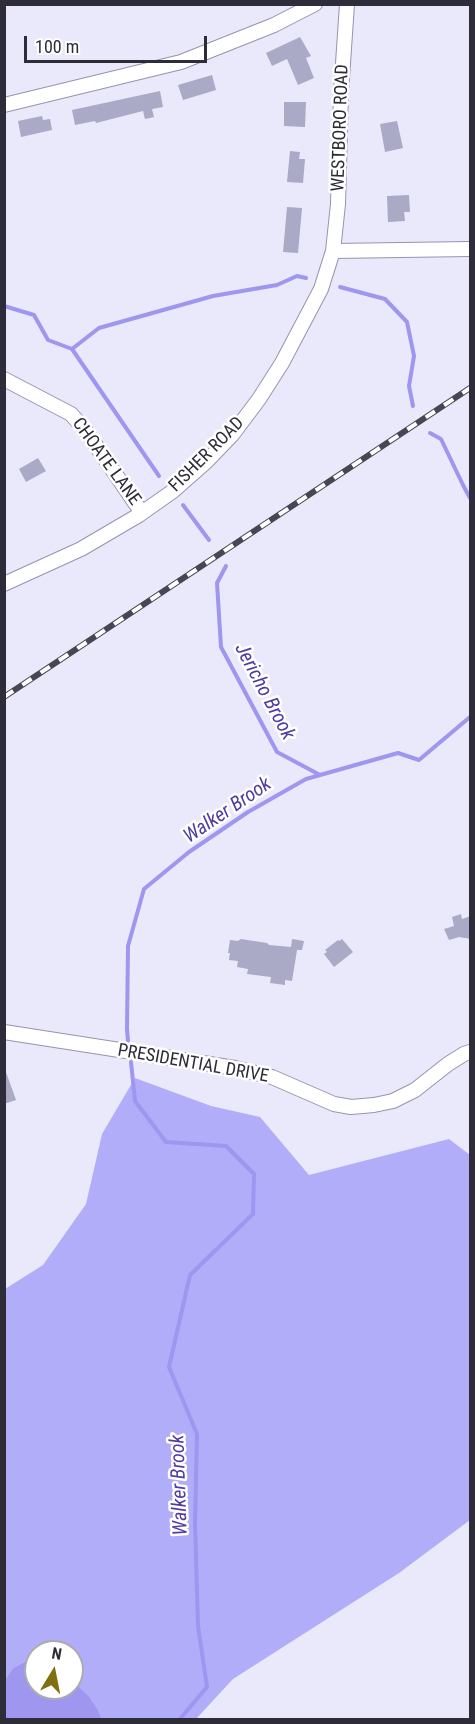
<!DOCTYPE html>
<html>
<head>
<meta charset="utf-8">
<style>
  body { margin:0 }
  #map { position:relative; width:475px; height:1724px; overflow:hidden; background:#e9e9fb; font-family:"Roboto Condensed",sans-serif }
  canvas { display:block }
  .frame { position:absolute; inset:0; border:6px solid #2d2c38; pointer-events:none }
  .north { position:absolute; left:24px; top:1640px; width:60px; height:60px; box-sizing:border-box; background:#fff; border:2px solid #ababaf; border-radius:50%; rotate:10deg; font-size:16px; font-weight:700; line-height:24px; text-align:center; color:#2d2c38 }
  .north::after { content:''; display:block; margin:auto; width:21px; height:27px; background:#807010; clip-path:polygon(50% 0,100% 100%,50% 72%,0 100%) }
  .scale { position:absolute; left:24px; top:36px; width:183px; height:27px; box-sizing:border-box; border:3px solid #2d2c38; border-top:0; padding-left:8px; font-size:18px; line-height:21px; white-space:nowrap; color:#2d2c38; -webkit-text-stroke:4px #fff; paint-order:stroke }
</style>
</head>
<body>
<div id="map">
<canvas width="475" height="1724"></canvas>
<div class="frame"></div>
<div class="north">N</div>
<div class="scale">100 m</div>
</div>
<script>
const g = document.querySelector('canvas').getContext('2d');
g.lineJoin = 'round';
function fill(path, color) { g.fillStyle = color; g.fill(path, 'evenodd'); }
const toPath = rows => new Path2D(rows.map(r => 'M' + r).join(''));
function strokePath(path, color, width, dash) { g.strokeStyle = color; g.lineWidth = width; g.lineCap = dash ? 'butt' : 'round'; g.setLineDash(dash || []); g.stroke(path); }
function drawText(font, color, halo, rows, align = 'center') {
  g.font = font + ' "Roboto Condensed",sans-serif'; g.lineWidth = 5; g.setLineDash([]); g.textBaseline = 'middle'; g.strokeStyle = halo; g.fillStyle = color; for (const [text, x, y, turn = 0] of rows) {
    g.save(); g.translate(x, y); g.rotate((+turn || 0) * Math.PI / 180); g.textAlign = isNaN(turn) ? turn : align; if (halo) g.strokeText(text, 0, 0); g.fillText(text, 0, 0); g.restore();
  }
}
fill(toPath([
  [135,1078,211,1106,260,1117,309,1175,449,1139,470,1155,470,1520,399,1573,233,1679,196,1719,102,1719,98,1710,76,1684,72,1683,72,1652,36,1652,36,1660,30,1659,13,1668,5,1680,5,1289,43,1265,86,1204,102,1134]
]), '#b2adf9');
fill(toPath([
  [30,1659,36,1660,36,1688,72,1688,72,1683,76,1684,89,1697,98,1710,102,1719,5,1719,5,1680,13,1668]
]), '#9e96ef');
strokePath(toPath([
  [340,287,385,299,407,322,414,356,409,386,413,406],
  [4,306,34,315,48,340,72,349,99,328,213,296,277,285,297,276,306,278],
  [72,349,159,476],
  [430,433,441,439,463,485,470,498],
  [183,505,209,540],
  [226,566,217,583,221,647,277,752,320,775],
  [128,1041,127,1029,128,946,144,889,189,852,248,812,306,779,398,753,419,760,470,717],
  [131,1062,135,1101,166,1142,226,1146,254,1174,253,1214,190,1275,169,1367,197,1434,195,1523,198,1626,207,1687,179,1720]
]), '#9e96ef', 4);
fill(toPath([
  [300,37,311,56,306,58,314,78,298,85,287,59,272,66,266,53],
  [212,75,216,90,183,100,178,85],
  [160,91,163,107,152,109,154,117,145,119,143,111,96,123,95,121,75,125,72,110],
  [284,102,306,102,305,127,284,126],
  [42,116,43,120,50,119,52,130,21,137,18,121],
  [397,121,403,148,385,152,380,124],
  [290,151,300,152,299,159,305,159,303,183,287,182],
  [409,195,410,212,404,212,405,221,388,222,387,196],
  [287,207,302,208,298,253,283,252],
  [38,458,46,471,26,482,19,469],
  [461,914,462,919,471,916,471,939,459,937,449,940,444,929,454,926,452,917],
  [241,939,267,943,269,945,291,947,292,939,304,941,302,950,297,950,292,981,285,980,285,985,270,983,271,977,247,974,248,969,237,967,238,961,229,960,230,953,228,953,230,940,238,941],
  [342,939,353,952,334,967,324,954,327,952,325,950,338,940,339,941],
  [6,1072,16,1100,4,1104,4,1073]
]), '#aaa9c6');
const minor = toPath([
  [4,105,181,62,274,25,315,4],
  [333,251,470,249],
  [4,379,71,414,86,431,142,513],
  [4,584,81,549,139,515,173,491,207,461,232,435,259,399,282,363,321,289,333,251,338,204,341,93,347,4],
  [4,1032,235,1068,272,1077,334,1104,351,1107,374,1105,393,1101,415,1090,448,1064,464,1054,470,1052]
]);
strokePath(minor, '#9594b0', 16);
strokePath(minor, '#fff', 14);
const rail = toPath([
  [4,697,470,388]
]);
strokePath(rail, '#474653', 6);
strokePath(rail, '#fff', 4, [11]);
drawText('18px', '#2d2c38', '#fff', [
  ["WESTBORO ROAD",341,128,-88],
  ["FISHER ROAD",207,455,-45],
  ["CHOATE LANE",106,462,54],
  ["PRESIDENTIAL DRIVE",193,1064,10]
]);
drawText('italic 20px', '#4f3ba2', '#fff', [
  ["Jericho Brook",264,692,62],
  ["Walker Brook",228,811,-34],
  ["Walker Brook",180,1485,-92]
]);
</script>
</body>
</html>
